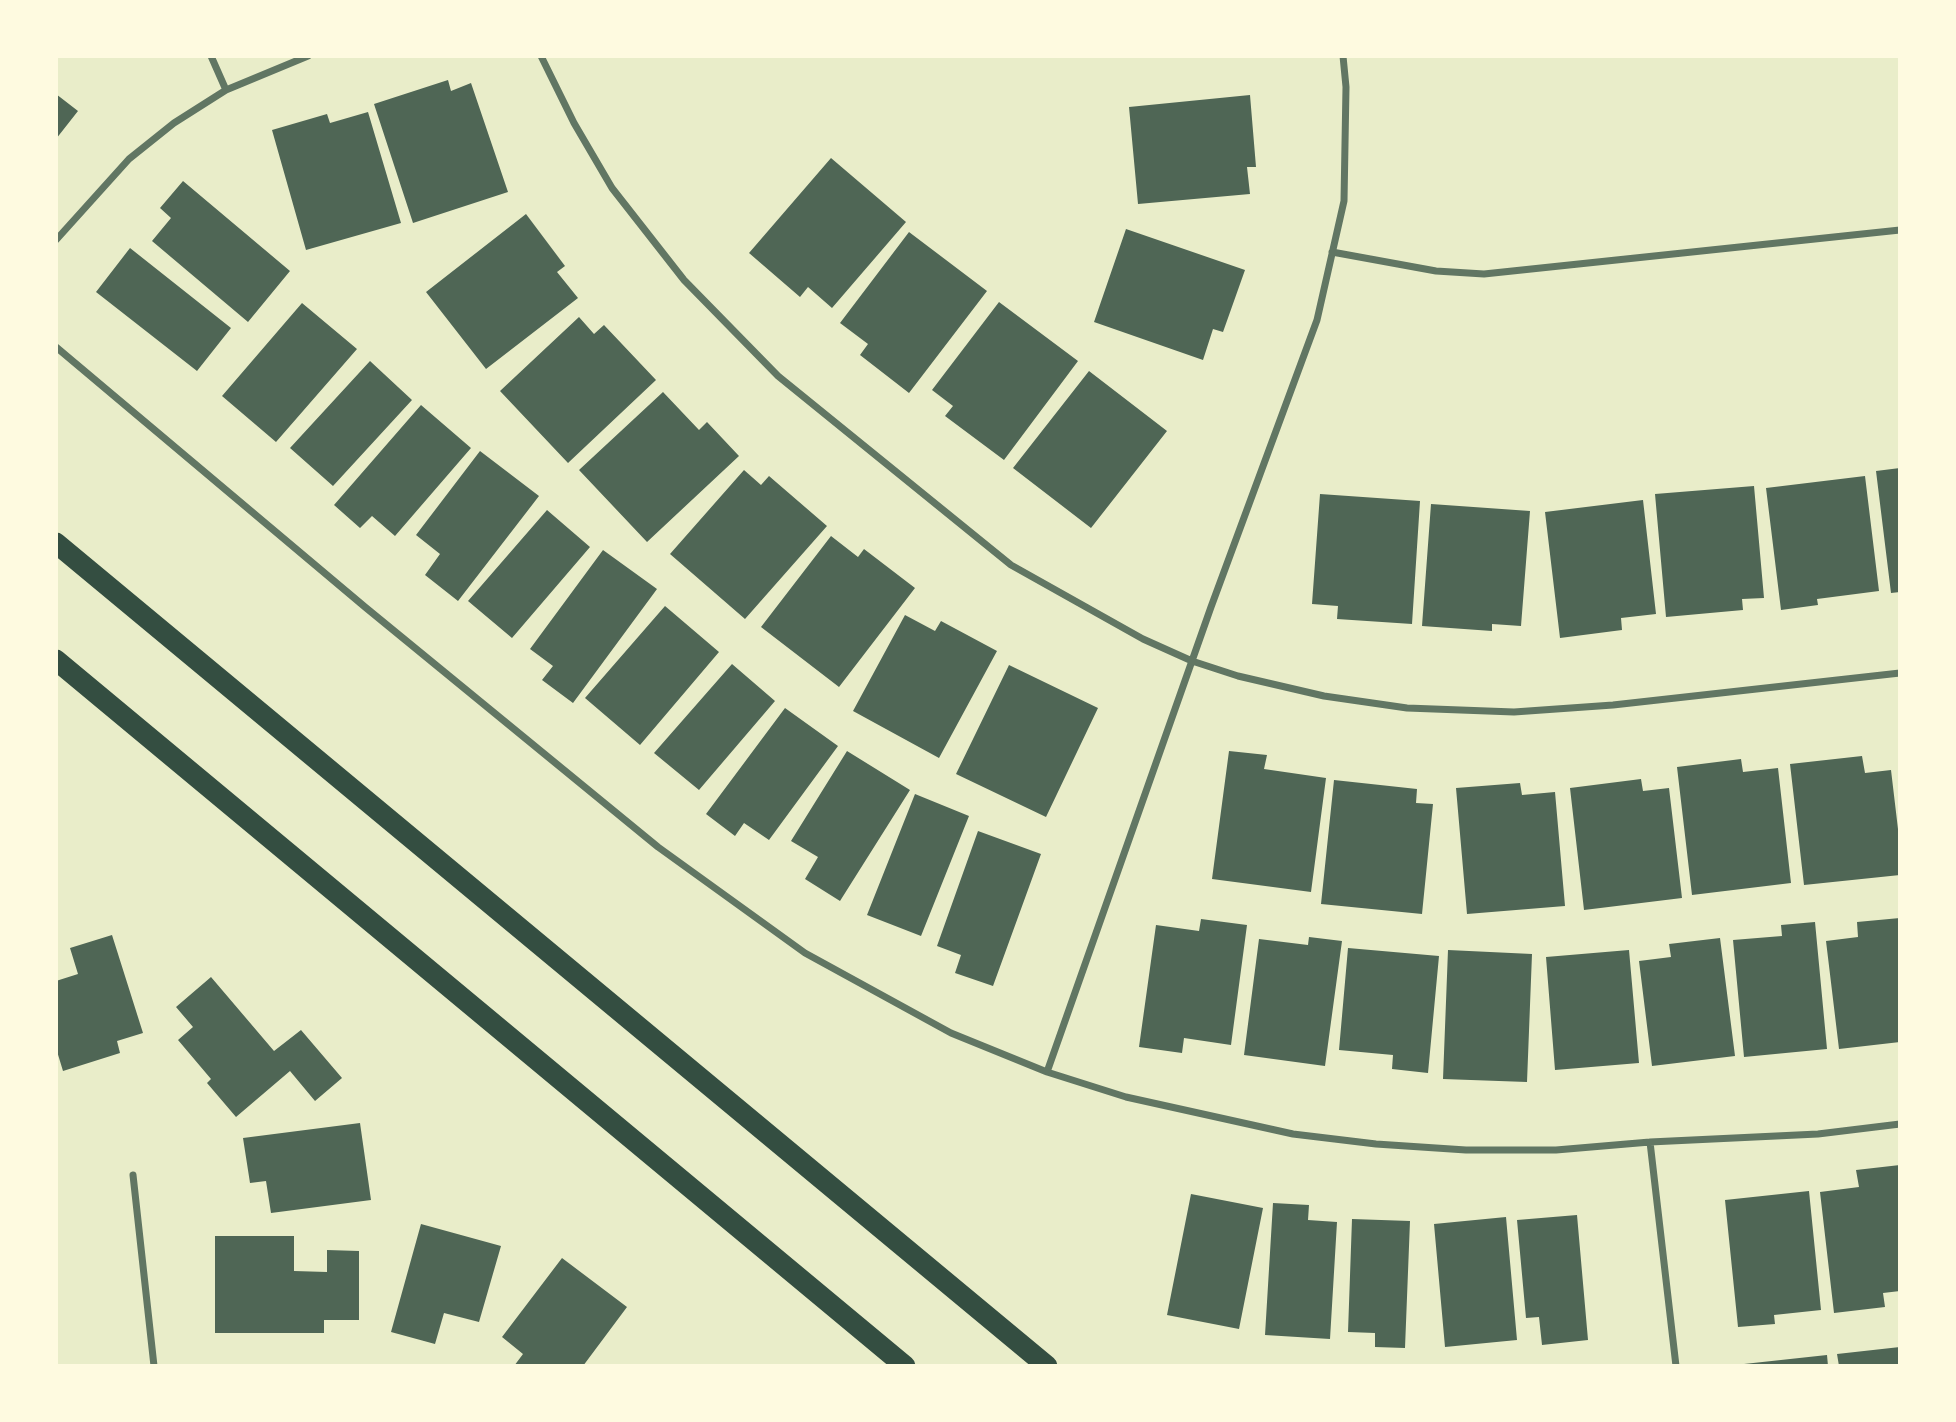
<!DOCTYPE html>
<html>
<head>
<meta charset="utf-8">
<style>
  body { margin:0 }
  #map { position:relative; width:1956px; height:1422px; overflow:hidden; background:#e9edc9; font-family:Barlow,sans-serif }
  canvas { display:block }
  .frame { position:absolute; inset:0; border:58px solid #fefae0; pointer-events:none }
</style>
</head>
<body>
<div id="map">
<canvas width="1956" height="1422"></canvas>
<div class="frame"></div>
</div>
<script>
const g = document.querySelector('canvas').getContext('2d');
g.lineJoin = 'round';
function fill(path, color) { g.fillStyle = color; g.fill(path, 'evenodd'); }
const toPath = rows => new Path2D(rows.map(r => 'M' + r).join(''));
function strokePath(path, color, width, dash) { g.strokeStyle = color; g.lineWidth = width; g.lineCap = dash ? 'butt' : 'round'; g.setLineDash(dash || []); g.stroke(path); }
fill(toPath([
  [448,80,451,91,471,83,508,192,413,223,374,104],
  [56,94,78,111,56,139],
  [1250,95,1256,167,1247,167,1250,194,1138,204,1129,107],
  [368,112,401,223,306,250,272,130,327,114,330,123],
  [831,158,906,222,832,308,808,287,800,297,749,253],
  [183,181,290,271,248,322,152,241,171,218,160,208],
  [526,214,565,266,557,272,578,298,486,369,426,292],
  [1126,229,1245,270,1223,332,1213,329,1203,360,1094,322],
  [909,232,987,291,909,393,860,355,868,344,840,323],
  [130,248,231,328,197,371,96,292],
  [999,302,1078,361,1004,460,945,416,953,406,932,390],
  [302,303,357,349,276,442,222,396],
  [579,317,594,334,604,325,656,380,568,463,500,391],
  [370,361,412,400,333,486,290,448],
  [1089,371,1167,431,1091,528,1013,468],
  [663,392,699,430,707,422,739,456,647,542,579,470],
  [421,405,471,448,395,536,372,516,360,528,334,505],
  [480,451,539,496,458,601,425,575,440,554,416,535],
  [1900,468,1900,592,1891,593,1876,471],
  [744,470,761,485,769,476,827,526,745,619,670,554],
  [1865,476,1879,591,1817,599,1818,605,1781,610,1766,488],
  [1754,486,1764,598,1742,599,1743,610,1666,617,1655,494],
  [1320,494,1420,501,1412,624,1337,619,1338,606,1312,604],
  [1643,500,1656,614,1621,618,1622,630,1560,638,1545,512],
  [1431,504,1530,511,1521,626,1492,624,1492,631,1422,626],
  [547,510,590,547,512,638,468,601],
  [831,536,858,557,864,549,915,588,839,687,761,627],
  [603,550,657,589,573,703,542,680,553,666,530,649],
  [665,606,719,652,640,745,585,698],
  [905,615,935,631,941,621,997,651,939,758,853,711],
  [732,664,775,701,699,790,654,753],
  [1009,665,1098,708,1046,817,956,774],
  [785,708,838,746,769,840,744,823,735,836,706,814],
  [847,751,910,790,840,901,805,879,818,857,791,841],
  [1229,751,1267,755,1264,769,1326,778,1311,892,1212,879],
  [1862,756,1865,773,1891,770,1900,846,1900,875,1804,885,1790,764],
  [1741,759,1743,772,1778,768,1791,883,1692,895,1677,767],
  [1641,779,1643,791,1669,788,1682,898,1584,910,1570,788],
  [1334,780,1417,789,1416,803,1433,804,1422,914,1321,904],
  [1520,783,1522,795,1555,792,1565,906,1467,914,1456,788],
  [915,794,969,816,921,936,867,915],
  [978,831,1041,854,993,986,955,973,961,955,937,946],
  [1900,918,1900,1042,1839,1049,1826,941,1858,937,1857,922],
  [1201,919,1247,925,1231,1045,1184,1038,1182,1053,1139,1047,1156,925,1199,931],
  [1815,922,1827,1049,1744,1057,1733,940,1782,936,1781,925],
  [112,935,143,1033,117,1041,120,1053,63,1071,56,1048,56,981,78,974,70,948],
  [1309,937,1342,941,1325,1066,1244,1055,1259,939,1308,945],
  [1720,938,1735,1056,1652,1066,1639,961,1671,957,1669,944],
  [1348,948,1439,956,1428,1073,1392,1069,1393,1055,1339,1050],
  [1448,950,1532,954,1527,1082,1443,1079],
  [1629,950,1639,1063,1555,1070,1546,957],
  [211,977,274,1051,301,1030,342,1078,315,1101,290,1071,236,1117,207,1083,211,1079,178,1040,193,1027,176,1007],
  [360,1123,371,1200,271,1213,266,1181,250,1183,243,1138],
  [1900,1165,1900,1291,1883,1293,1885,1307,1834,1313,1820,1192,1859,1187,1856,1170],
  [1809,1191,1821,1310,1774,1315,1775,1324,1738,1327,1725,1200],
  [1191,1194,1263,1208,1239,1329,1167,1315],
  [1273,1203,1309,1205,1308,1220,1337,1222,1330,1339,1265,1335],
  [1577,1215,1588,1340,1542,1345,1539,1317,1526,1318,1517,1220],
  [1506,1217,1517,1340,1445,1347,1434,1224],
  [1352,1219,1410,1221,1405,1348,1375,1347,1375,1333,1348,1332],
  [421,1224,501,1246,479,1322,444,1313,435,1344,391,1332],
  [215,1236,294,1236,294,1271,327,1272,327,1250,359,1251,359,1320,324,1320,324,1333,215,1333],
  [562,1258,627,1307,583,1366,514,1366,523,1354,502,1337],
  [1900,1347,1900,1366,1839,1366,1837,1354],
  [1827,1355,1828,1366,1744,1366,1744,1364]
]), '#4f6655');
strokePath(toPath([
  [211,56,226,90],
  [541,56,574,123,612,188,684,280,778,376,1011,565,1143,639,1192,661,1238,676,1324,696,1407,708,1514,712,1613,705,1900,673],
  [56,240,129,159,174,123,226,90,308,56],
  [1332,252,1436,271,1484,274,1900,230],
  [56,347,365,607,658,847,805,953,951,1033,1047,1072,1126,1097,1293,1134,1376,1144,1466,1150,1556,1150,1650,1142,1818,1134,1900,1124],
  [1047,1072,1211,607,1317,320,1344,201,1346,87,1343,56],
  [1650,1142,1676,1366],
  [133,1175,154,1366]
]), '#617663', 7);
strokePath(toPath([
  [56,543,1047,1366],
  [56,660,905,1366]
]), '#344e41', 21);
</script>
</body>
</html>
